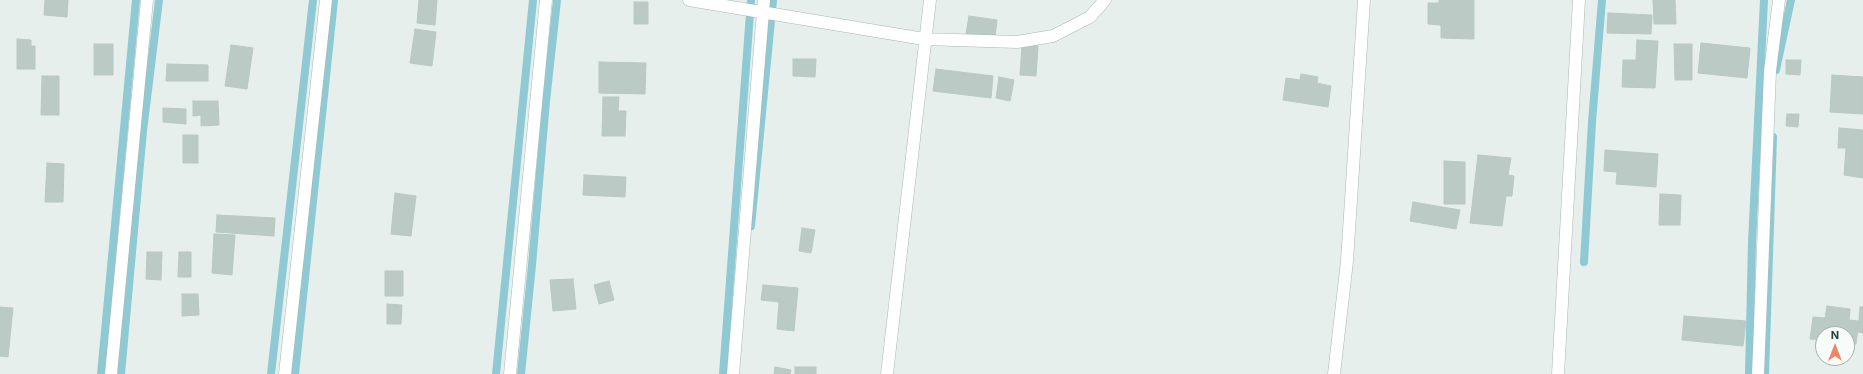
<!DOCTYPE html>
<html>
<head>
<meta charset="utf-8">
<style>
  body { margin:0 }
  #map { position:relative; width:1863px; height:374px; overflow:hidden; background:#e6efeb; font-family:Inter,sans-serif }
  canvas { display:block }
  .north { position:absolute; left:1815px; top:326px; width:40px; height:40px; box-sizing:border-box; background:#f7fbf9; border:1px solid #a3b1ad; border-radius:50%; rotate:0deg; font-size:11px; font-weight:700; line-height:16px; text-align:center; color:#24423a }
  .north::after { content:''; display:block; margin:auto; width:14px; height:18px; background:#f4845f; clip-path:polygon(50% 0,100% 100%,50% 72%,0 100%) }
</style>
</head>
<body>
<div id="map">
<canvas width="1863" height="374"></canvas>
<div class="north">N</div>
</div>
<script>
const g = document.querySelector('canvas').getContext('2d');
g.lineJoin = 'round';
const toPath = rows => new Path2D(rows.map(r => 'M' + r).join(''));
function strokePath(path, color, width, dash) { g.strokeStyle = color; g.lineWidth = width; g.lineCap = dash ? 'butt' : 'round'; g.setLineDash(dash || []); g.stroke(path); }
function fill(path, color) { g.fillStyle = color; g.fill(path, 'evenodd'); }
strokePath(toPath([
  [1776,70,1791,0],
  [751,226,773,0],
  [1584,262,1592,122,1602,0],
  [101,374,136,0],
  [121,374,143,131,159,0],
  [271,374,313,0],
  [295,374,334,0],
  [496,374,533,0],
  [521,374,532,265,546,101,557,0],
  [723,374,751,0],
  [1749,374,1752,243,1764,0],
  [1765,374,1773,137]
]), '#8ec9d4', 8);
const building = toPath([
  [45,0,68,0,67,17,44,15,45,0],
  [419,0,437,0,435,25,417,23,419,0],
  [1439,0,1474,0,1474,39,1441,38,1441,25,1428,24,1428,3,1439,3,1439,0],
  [1653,0,1675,0,1676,24,1654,24,1653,0],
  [634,2,648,2,648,24,634,24,634,2],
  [1608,13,1652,15,1651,34,1607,33,1608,13],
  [969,16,997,20,995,38,966,34,969,16],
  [415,29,436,32,432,66,410,63,415,29],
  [17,39,31,40,31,46,35,46,35,69,17,69,17,39],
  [1637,40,1658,41,1655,88,1622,87,1623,60,1636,60,1637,40],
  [1701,43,1750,48,1747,78,1698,73,1701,43],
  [94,44,113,44,113,75,94,75,94,44],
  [1674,44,1692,44,1692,80,1675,80,1674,44],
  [231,45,253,48,247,89,225,86,231,45],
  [1022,45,1038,46,1036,76,1020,75,1022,45],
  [793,59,816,59,815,77,793,76,793,59],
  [1786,60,1801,60,1800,75,1786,74,1786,60],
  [599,62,646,63,645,94,599,93,599,62],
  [167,64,208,65,208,81,166,81,167,64],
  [936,69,993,76,991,98,933,91,936,69],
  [1301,74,1318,77,1317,83,1331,86,1328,107,1283,100,1286,78,1300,80,1301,74],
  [1832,75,1863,77,1863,114,1830,112,1832,75],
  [42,76,59,76,59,115,41,115,42,76],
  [999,77,1014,80,1010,101,996,98,999,77],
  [603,97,619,97,618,111,626,111,625,136,602,136,603,97],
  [193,101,218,101,219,125,201,126,201,115,193,116,193,101],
  [163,108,186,109,186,124,163,122,163,108],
  [1787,114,1799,114,1798,127,1786,126,1787,114],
  [1839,128,1863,130,1863,178,1844,175,1846,148,1838,148,1839,128],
  [183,135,198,135,198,163,183,163,183,135],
  [1605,150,1658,154,1656,187,1616,184,1617,172,1604,171,1605,150],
  [1478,155,1511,158,1508,175,1514,176,1512,196,1506,196,1502,226,1470,223,1478,155],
  [1444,161,1465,162,1465,204,1444,204,1444,161],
  [47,163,64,164,63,202,45,202,47,163],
  [584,175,626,177,625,197,583,195,584,175],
  [395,193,416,196,411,236,391,234,395,193],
  [1660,194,1681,195,1680,225,1659,225,1660,194],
  [1413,202,1460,210,1456,229,1410,221,1413,202],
  [217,215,275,218,274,236,216,232,217,215],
  [802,228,815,230,811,253,799,251,802,228],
  [214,234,235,235,232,275,212,273,214,234],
  [147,252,162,252,161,280,146,279,147,252],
  [179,252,191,252,191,277,178,277,179,252],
  [385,271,403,271,403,296,385,296,385,271],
  [573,279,576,309,553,311,550,280,573,279],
  [609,281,614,300,599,304,594,285,609,281],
  [763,285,798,288,794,331,777,329,779,302,761,300,763,285],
  [182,294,198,294,199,315,182,316,182,294],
  [387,304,402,305,401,324,387,324,387,304],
  [1827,306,1850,309,1849,320,1859,321,1856,344,1847,343,1847,334,1823,334,1823,340,1810,339,1813,317,1825,318,1827,306],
  [0,307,13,308,8,357,0,356,0,307],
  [1860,307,1863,307,1863,333,1858,332,1860,307],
  [1684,316,1746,321,1743,346,1682,340,1684,316],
  [775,367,791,370,790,374,774,374,775,367],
  [795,367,816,367,816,374,795,374,795,367]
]);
fill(building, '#bbcac4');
strokePath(building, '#b8c9c2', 1);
const minor = toPath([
  [689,0,924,39,1017,42,1053,36,1090,17,1105,0],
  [111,374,147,0],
  [285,374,326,0],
  [510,374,546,0],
  [733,374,764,0],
  [887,374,930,0],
  [1334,374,1347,261,1364,0],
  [1558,374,1579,0],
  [1758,374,1770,71,1779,0]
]);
strokePath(minor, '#a8b8b2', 13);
strokePath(minor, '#fff', 12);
</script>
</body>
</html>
